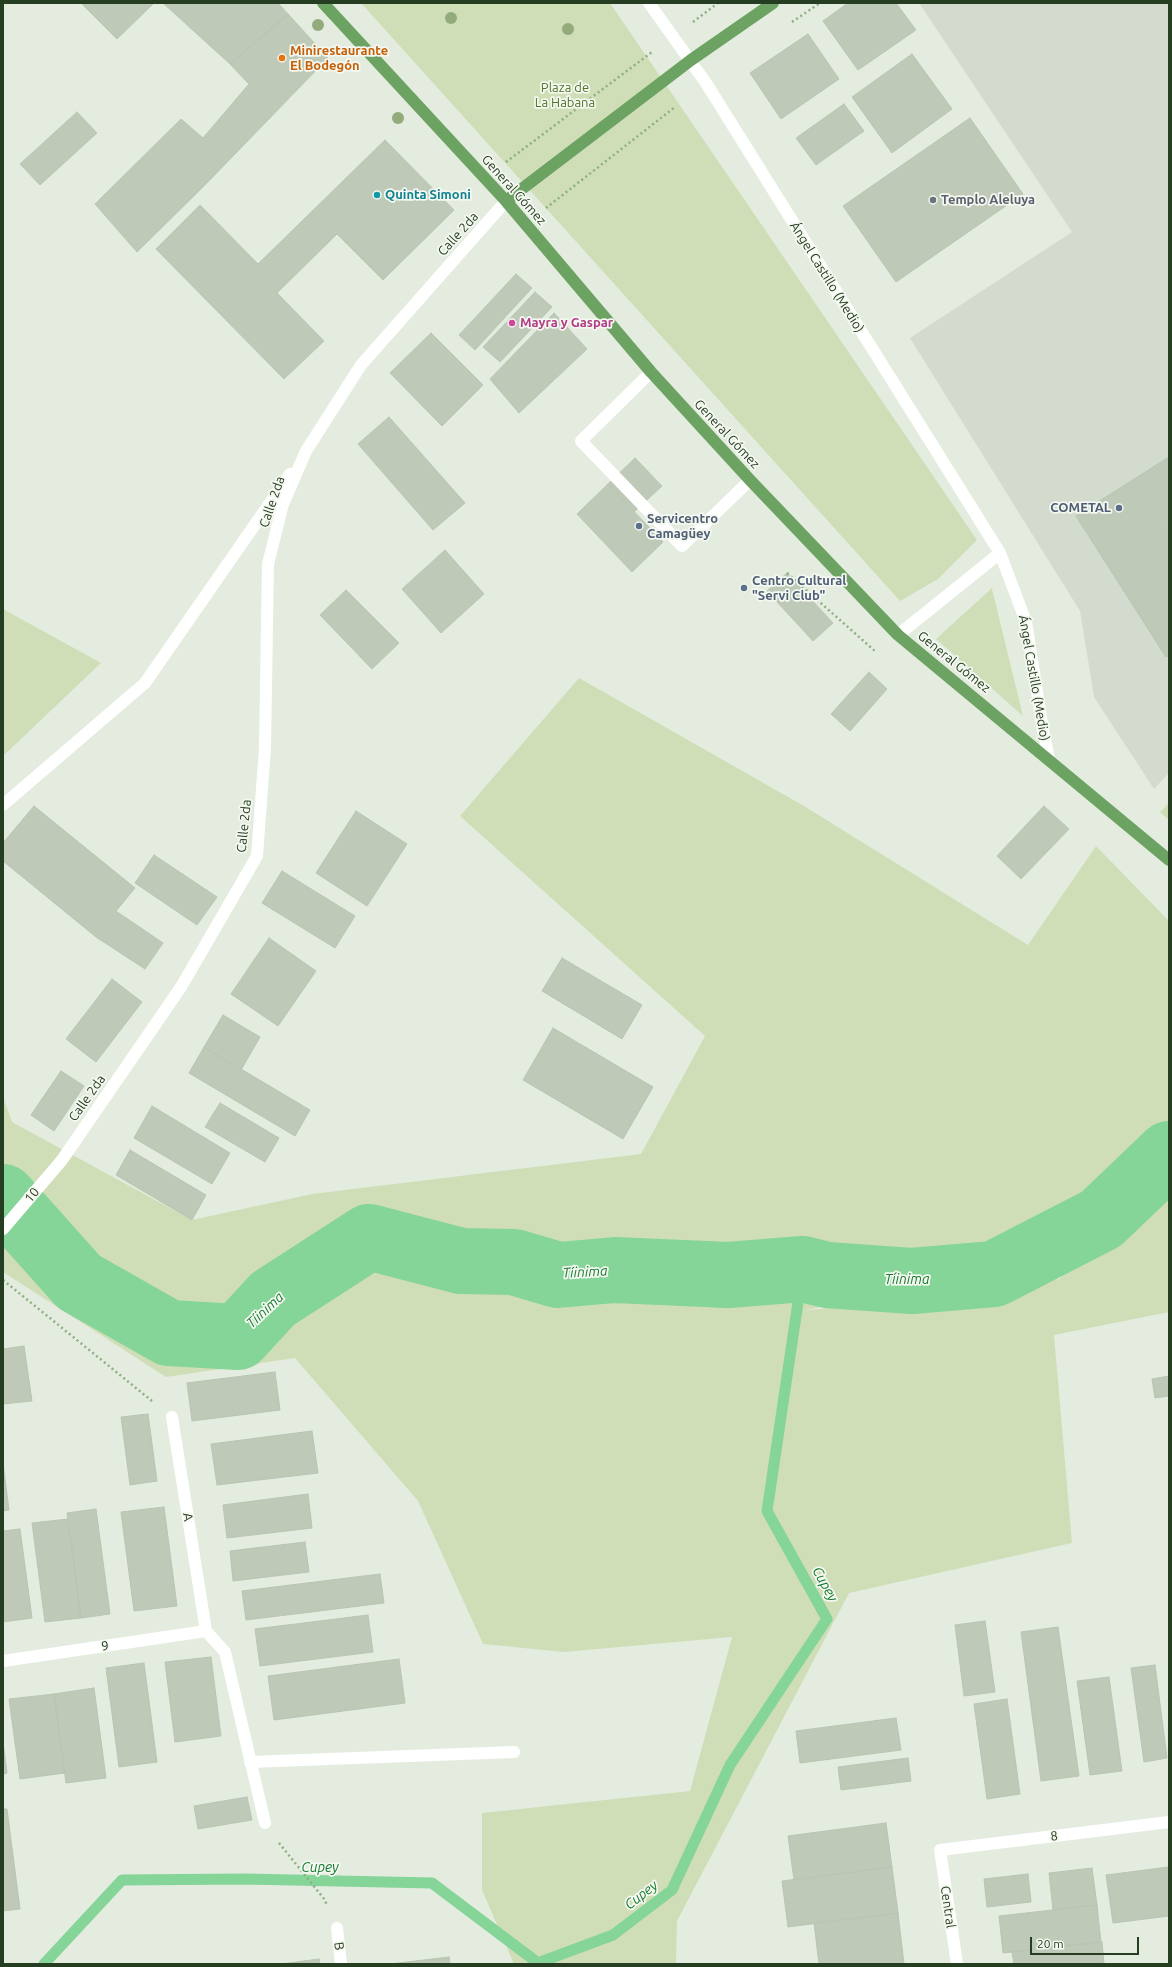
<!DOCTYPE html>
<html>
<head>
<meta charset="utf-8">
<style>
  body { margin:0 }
  #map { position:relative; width:1172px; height:1967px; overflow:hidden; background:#e4ece0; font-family:Ubuntu,sans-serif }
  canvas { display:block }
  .frame { position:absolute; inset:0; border:4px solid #253d20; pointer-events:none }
  .scale { position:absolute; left:1030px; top:1937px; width:109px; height:18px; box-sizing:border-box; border:2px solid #253d20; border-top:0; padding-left:5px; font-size:12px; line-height:14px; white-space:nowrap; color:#253d20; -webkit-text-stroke:3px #f4f8f0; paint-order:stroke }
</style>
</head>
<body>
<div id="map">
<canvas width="1172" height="1967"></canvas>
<div class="frame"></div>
<div class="scale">20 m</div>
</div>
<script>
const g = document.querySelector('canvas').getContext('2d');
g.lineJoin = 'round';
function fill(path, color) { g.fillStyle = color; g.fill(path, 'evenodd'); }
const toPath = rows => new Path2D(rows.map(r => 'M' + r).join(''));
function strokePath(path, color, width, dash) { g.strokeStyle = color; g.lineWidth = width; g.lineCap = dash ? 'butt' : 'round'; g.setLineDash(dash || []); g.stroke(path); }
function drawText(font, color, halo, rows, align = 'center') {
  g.font = font + ' Ubuntu,sans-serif'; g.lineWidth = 3.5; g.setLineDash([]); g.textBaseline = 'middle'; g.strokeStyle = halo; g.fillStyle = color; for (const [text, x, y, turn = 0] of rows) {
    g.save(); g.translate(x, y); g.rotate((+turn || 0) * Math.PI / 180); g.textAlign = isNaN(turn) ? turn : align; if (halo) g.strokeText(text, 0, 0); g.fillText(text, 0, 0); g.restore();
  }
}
fill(toPath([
  [919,3,1169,3,1169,773,1154,789,1094,697,1080,611,910,338,1072,232]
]), '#d3dbce');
fill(toPath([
  [361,3,610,3,977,540,938,579,900,601],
  [992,588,992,589,1023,716,936,639],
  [3,609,101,663,3,756],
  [579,678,804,806,1028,945,1096,846,1169,921,1169,1145,1033,1254,804,1311,1059,1279,1169,1177,1169,1312,1054,1335,1072,1543,849,1593,677,1921,676,1964,514,1964,482,1890,482,1813,690,1791,732,1637,564,1652,483,1644,418,1501,295,1358,166,1377,3,1272,3,1097,12,1122,192,1220,312,1194,641,1154,705,1036,460,816],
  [1169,803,1169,820,1160,812]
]), '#d0deb7');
strokePath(toPath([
  [44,1964,122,1880,245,1879,432,1883,538,1963,613,1935,672,1890,730,1765,827,1619,767,1511,803,1269]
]), '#85d498', 11);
strokePath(toPath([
  [3,1197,79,1282,169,1333,238,1337,273,1299,369,1237,461,1261,514,1262,558,1275,615,1270,728,1275,803,1269,827,1275,912,1281,994,1274,1101,1219,1169,1154]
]), '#85d498', 66);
const building = toPath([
  [81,3,154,3,117,39,81,3],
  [163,3,278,3,288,14,230,64,163,3],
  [848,3,896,3,916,30,858,70,823,21,848,3],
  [288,14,328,58,205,185,137,252,95,204,181,119,203,138,249,84,230,64,288,14],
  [808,34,839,79,781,119,750,73,808,34],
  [912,54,952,109,892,153,852,97,912,54],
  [844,104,864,131,816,165,796,138,844,104],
  [77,112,97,133,40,185,20,164,77,112],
  [970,118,1023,194,896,282,843,206,970,118],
  [385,140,454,210,383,280,337,234,277,293,324,341,284,379,156,249,200,205,258,264,385,140],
  [516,274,532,288,475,350,459,335,516,274],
  [535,292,552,307,500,362,483,347,535,292],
  [554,313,587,349,519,413,490,379,554,313],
  [431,333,483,385,442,426,390,373,431,333],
  [389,417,465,503,433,530,358,444,389,417],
  [1169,457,1169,520,1166,522,1169,526,1169,655,1166,657,1076,516,1169,457],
  [635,458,662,486,634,512,608,484,635,458],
  [608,484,663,542,632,572,577,514,608,484],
  [445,550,484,594,441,633,402,589,445,550],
  [787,573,833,623,813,641,767,591,787,573],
  [346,590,399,643,372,669,320,615,346,590],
  [869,672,887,689,850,731,831,714,869,672],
  [34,806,135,888,116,911,163,943,145,969,96,937,3,861,3,843,34,806],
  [1044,806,1069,829,1021,879,997,856,1044,806],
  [356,811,407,844,367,906,316,873,356,811],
  [154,855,217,897,197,925,135,883,154,855],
  [282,871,355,916,335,948,262,903,282,871],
  [269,938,316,971,278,1026,231,994,269,938],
  [562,958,642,1005,622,1039,542,991,562,958],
  [112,979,142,1002,96,1062,66,1039,112,979],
  [223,1015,260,1037,241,1070,204,1047,223,1015],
  [553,1028,653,1087,623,1139,523,1080,553,1028],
  [204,1047,310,1110,295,1136,189,1073,204,1047],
  [61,1071,84,1086,54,1131,31,1115,61,1071],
  [220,1103,279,1138,265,1162,205,1127,220,1103],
  [152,1106,230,1153,212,1184,134,1138,152,1106],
  [130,1150,206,1195,192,1220,116,1175,130,1150],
  [24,1346,32,1401,3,1404,3,1349,24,1346],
  [275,1372,280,1410,192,1421,187,1383,275,1372],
  [1169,1376,1169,1396,1155,1398,1152,1379,1169,1376],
  [148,1414,157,1481,130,1485,121,1417,148,1414],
  [312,1431,318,1473,217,1485,211,1444,312,1431],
  [3,1463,9,1510,3,1511,3,1463],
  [308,1494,312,1528,227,1538,223,1505,308,1494],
  [164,1507,177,1606,134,1611,121,1512,164,1507],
  [96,1509,110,1614,81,1618,67,1513,96,1509],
  [68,1519,81,1618,45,1622,32,1523,68,1519],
  [20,1529,32,1618,3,1622,3,1531,20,1529],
  [305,1542,309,1572,233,1581,230,1551,305,1542],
  [380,1574,384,1603,246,1620,242,1591,380,1574],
  [368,1615,373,1652,260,1666,255,1629,368,1615],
  [985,1621,995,1692,964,1696,955,1625,985,1621],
  [1058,1627,1079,1776,1041,1781,1021,1632,1058,1627],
  [211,1657,221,1736,175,1742,165,1662,211,1657],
  [399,1659,405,1703,274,1720,268,1676,399,1659],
  [144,1663,157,1762,119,1767,106,1668,144,1663],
  [1155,1665,1167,1758,1144,1762,1131,1668,1155,1665],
  [1109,1677,1122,1771,1090,1775,1077,1681,1109,1677],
  [94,1688,106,1778,66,1783,54,1694,94,1688],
  [54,1694,65,1773,20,1779,9,1699,54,1694],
  [1007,1699,1020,1794,987,1799,974,1704,1007,1699],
  [896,1718,901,1750,800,1763,796,1731,896,1718],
  [3,1742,7,1773,3,1774,3,1742],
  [908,1758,911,1781,841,1790,838,1767,908,1758],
  [247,1797,252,1820,198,1829,194,1806,247,1797],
  [3,1809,7,1809,20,1909,3,1911,3,1809],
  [886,1823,892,1867,794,1880,788,1836,886,1823],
  [892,1867,898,1913,788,1927,782,1881,892,1867],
  [1169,1867,1169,1916,1113,1923,1106,1875,1169,1867],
  [1092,1868,1097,1905,1053,1910,1049,1873,1092,1868],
  [1028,1874,1031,1902,987,1907,984,1879,1028,1874],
  [1097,1905,1101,1942,1003,1953,999,1916,1097,1905],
  [898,1913,904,1964,819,1964,814,1923,898,1913],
  [1102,1942,1104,1964,1014,1964,1012,1952,1102,1942],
  [449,1957,450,1964,390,1964,449,1957],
  [319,1959,320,1964,281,1964,319,1959]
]);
fill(building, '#bec9b8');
strokePath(building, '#b8c5b2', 1);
strokePath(toPath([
  [693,22,718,3],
  [792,22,820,3],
  [506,162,652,52],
  [546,208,675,107],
  [787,573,876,652],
  [3,1280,152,1401],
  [279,1843,325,1900,327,1906]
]), '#8ab17f', 2.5, [2, 3]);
strokePath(toPath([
  [649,3,706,83,1000,553,1026,622,1043,730,1049,759],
  [651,372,581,441,682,546,750,480],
  [898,635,1000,553],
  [3,805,145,683,290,474],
  [3,1229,62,1160,181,987,257,856,265,747,268,564,283,504,306,451,361,365,506,201],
  [172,1417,206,1631,225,1652,265,1823],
  [3,1661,206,1631],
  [250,1762,514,1752],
  [337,1928,341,1964],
  [957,1964,940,1850,1169,1822]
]), '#fff', 12);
strokePath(toPath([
  [323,3,506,201,651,372,750,480,898,635,1169,860],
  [506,201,691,60,773,3]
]), '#6da362', 12);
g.fillStyle = '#93ab7b';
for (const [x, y] of [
  [451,18],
  [318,25],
  [568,29],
  [398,118]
]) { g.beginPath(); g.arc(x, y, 6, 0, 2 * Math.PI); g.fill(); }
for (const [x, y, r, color] of [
  [282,58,4,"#e8710a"],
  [377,195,4,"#0f9aa8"],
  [933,200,4,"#6b7280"],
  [512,323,4,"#d1479c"],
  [1119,508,4,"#5c6f8a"],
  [639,526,4,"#5c6f8a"],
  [744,588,4,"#5c6f8a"]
]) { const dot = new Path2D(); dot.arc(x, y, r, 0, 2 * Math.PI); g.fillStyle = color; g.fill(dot); strokePath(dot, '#f4f8f0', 1.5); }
drawText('bold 13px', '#c56008', '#f4f8f0', [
  ["Minirestaurante",290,51],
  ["El Bodegón",290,66]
], 'left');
drawText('13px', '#517528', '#f4f8f0', [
  ["Plaza de",565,88],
  ["La Habana",565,103]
]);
drawText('13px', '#253d20', '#f4f8f0', [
  ["General Gómez",514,190,48],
  ["Calle 2da",458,234,-48],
  ["Ángel Castillo (Medio)",827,277,58],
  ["General Gómez",727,434,47],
  ["Calle 2da",272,502,-71],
  ["General Gómez",954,662,39],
  ["Ángel Castillo (Medio)",1034,678,80],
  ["Calle 2da",244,826,-84],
  ["Calle 2da",87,1098,-55],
  ["10",32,1195,-50],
  ["A",188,1517,81],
  ["9",105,1646,-8],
  ["8",1054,1836,-7],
  ["Central",948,1907,82],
  ["B",339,1946,83]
]);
drawText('bold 13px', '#0d838f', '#f4f8f0', [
  ["Quinta Simoni",385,195]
], 'left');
drawText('bold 13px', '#5b616d', '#f4f8f0', [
  ["Templo Aleluya",941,200]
], 'left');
drawText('bold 13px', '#b23c85', '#f4f8f0', [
  ["Mayra y Gaspar",520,323]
], 'left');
drawText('bold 13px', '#4e5e75', '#f4f8f0', [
  ["COMETAL",1111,508,"right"],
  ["Servicentro",647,519],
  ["Camagüey",647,534],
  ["Centro Cultural",752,581],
  ["\"Servi Club\"",752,596]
], 'left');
drawText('italic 14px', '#177b30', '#f4f8f0', [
  ["Tíinima",585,1272,-3],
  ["Tíinima",907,1279],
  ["Tíinima",265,1310,-43],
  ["Cupey",825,1584,61],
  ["Cupey",320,1867],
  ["Cupey",641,1895,-38]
]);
</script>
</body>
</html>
